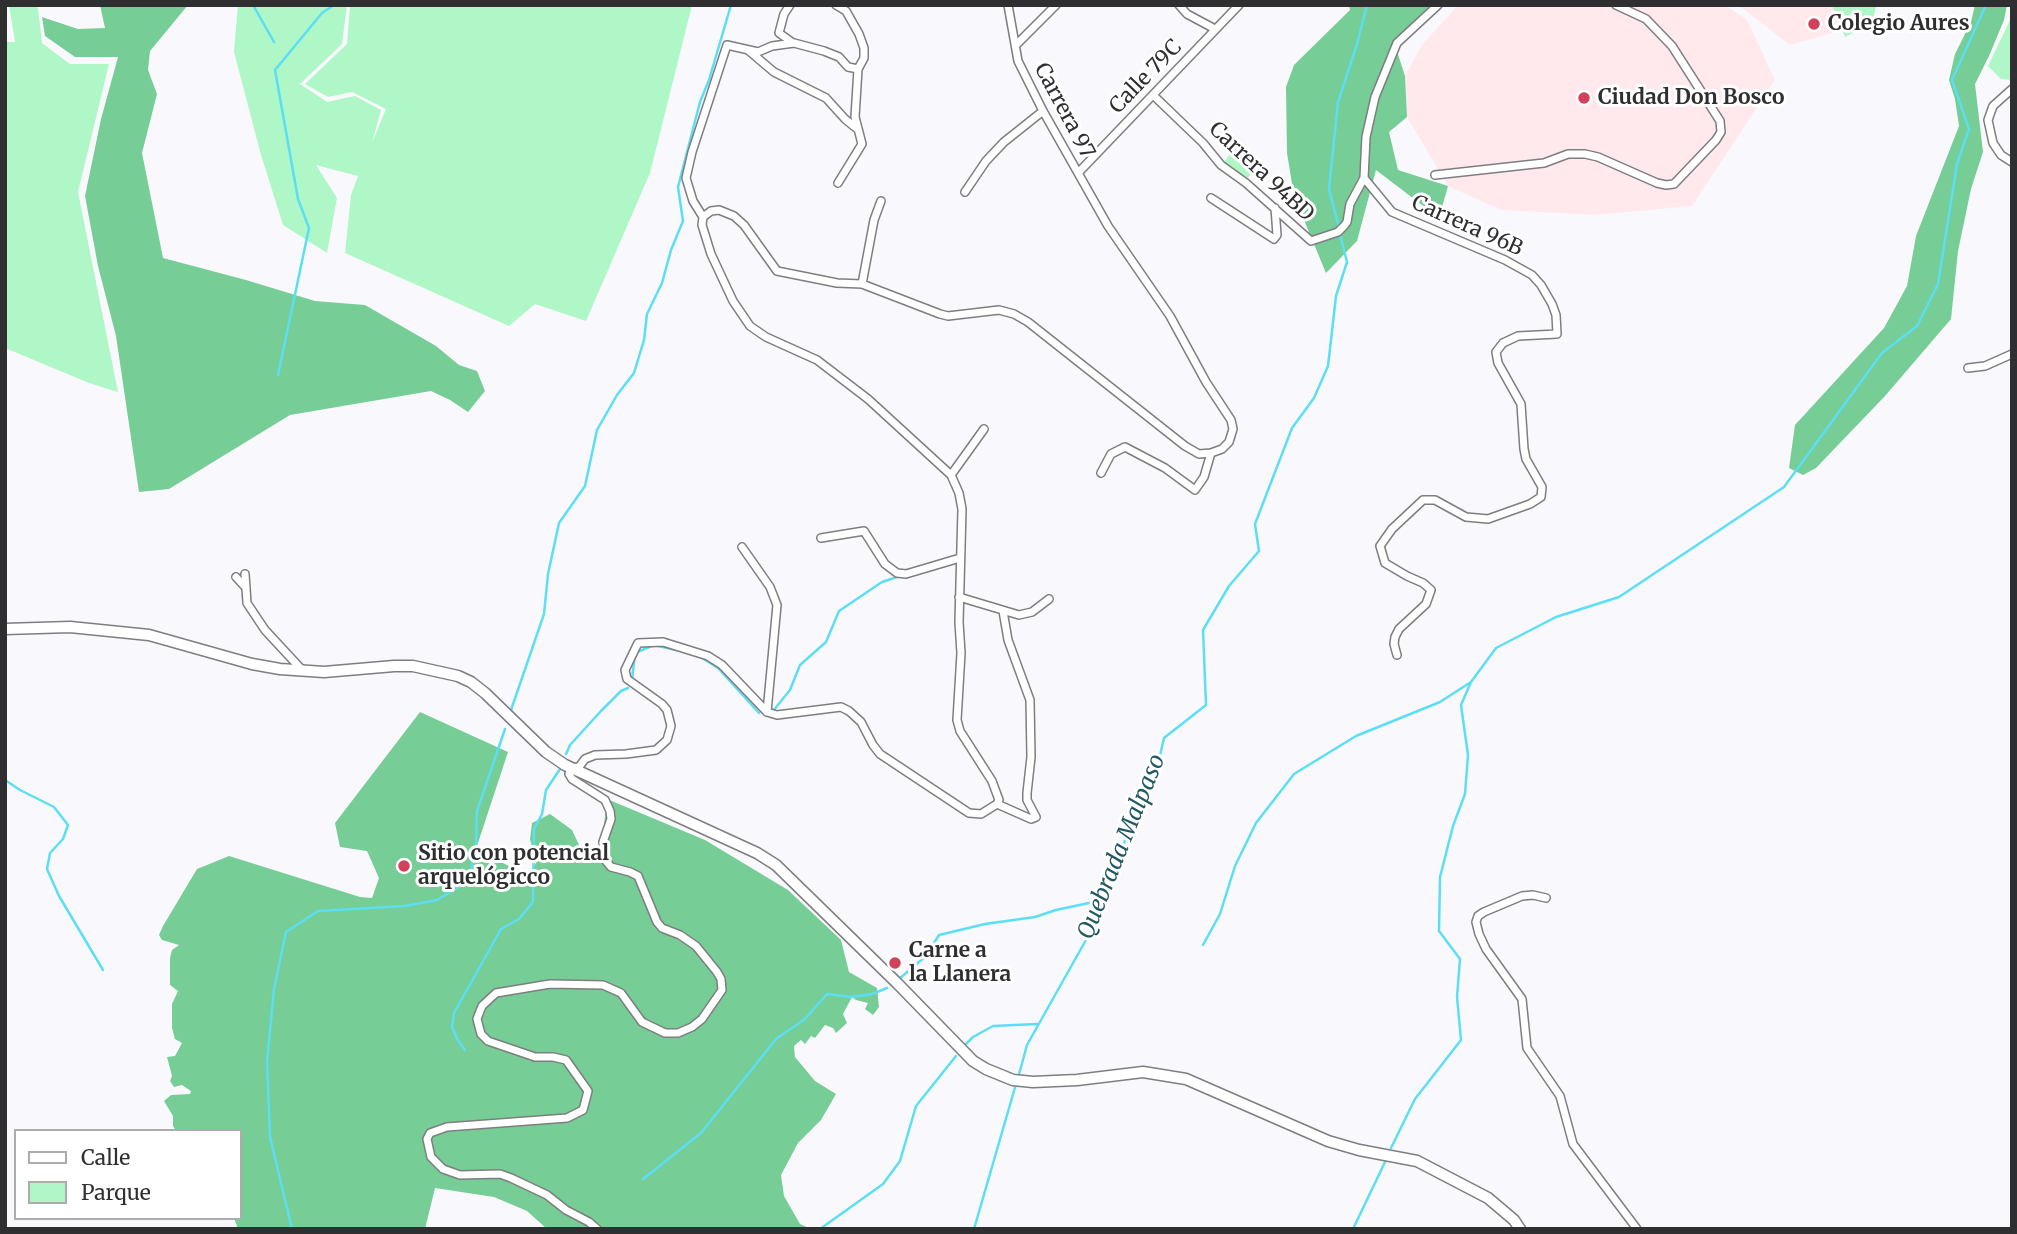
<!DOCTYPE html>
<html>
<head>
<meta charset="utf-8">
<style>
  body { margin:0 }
  #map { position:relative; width:2017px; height:1234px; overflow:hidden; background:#f9f9fd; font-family:Merriweather,serif }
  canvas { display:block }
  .frame { position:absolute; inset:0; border:7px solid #2f2f31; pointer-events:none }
  .legend { position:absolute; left:14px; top:1129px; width:228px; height:91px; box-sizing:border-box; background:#fff; border:2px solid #acacad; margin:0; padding:9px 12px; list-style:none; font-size:21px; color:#2f2f31 }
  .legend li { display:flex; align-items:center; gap:14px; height:35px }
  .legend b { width:35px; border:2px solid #acacad }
</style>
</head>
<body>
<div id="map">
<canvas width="2017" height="1234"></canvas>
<div class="frame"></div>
<ul class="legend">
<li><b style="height:9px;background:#fff"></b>Calle</li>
<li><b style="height:19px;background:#aff7c6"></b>Parque</li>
</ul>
</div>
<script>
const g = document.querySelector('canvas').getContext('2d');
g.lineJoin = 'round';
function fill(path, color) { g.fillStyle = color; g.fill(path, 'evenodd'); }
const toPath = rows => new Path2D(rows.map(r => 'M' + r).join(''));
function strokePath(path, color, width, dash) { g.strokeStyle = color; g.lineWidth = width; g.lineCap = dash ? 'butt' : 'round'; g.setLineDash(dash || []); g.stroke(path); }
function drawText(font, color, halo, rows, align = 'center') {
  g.font = font + ' Merriweather,serif'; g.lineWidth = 6; g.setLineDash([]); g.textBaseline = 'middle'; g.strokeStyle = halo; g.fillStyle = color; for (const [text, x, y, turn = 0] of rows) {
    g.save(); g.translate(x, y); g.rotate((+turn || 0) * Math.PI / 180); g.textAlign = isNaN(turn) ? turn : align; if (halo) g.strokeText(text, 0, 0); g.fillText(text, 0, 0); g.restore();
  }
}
fill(toPath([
  [1458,5,1725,5,1747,20,1775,80,1692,206,1595,215,1501,210,1448,186,1407,117,1405,76,1422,45],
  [1738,5,1871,5,1857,26,1790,45]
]), '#ffe9ed');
fill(toPath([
  [9,5,34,5,38,8,42,43,70,64,109,64,78,192,118,392,89,383,5,348,5,42,15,42],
  [238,5,347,5,342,44,300,84,327,102,355,96,381,110,372,143,386,109,352,92,328,97,305,84,347,44,350,5,692,5,650,173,586,321,535,304,509,326,345,253,351,195,358,176,316,165,337,198,327,253,283,225,261,155,234,52],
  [1832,5,1876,5,1873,22,1845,37],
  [2012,16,2012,80,2001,79,1988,66],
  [1235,147,1258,165,1247,179,1224,162]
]), '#aff7c6');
fill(toPath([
  [100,5,188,5,150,51,148,70,157,94,142,153,163,258,246,280,315,301,365,305,436,346,459,365,477,371,485,391,468,412,450,400,431,391,290,415,169,489,139,492,116,336,98,266,85,196,101,119,118,57,75,57,45,36,42,17,78,29,105,28],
  [1349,5,1430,5,1395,45,1405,76,1407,117,1389,132,1398,170,1448,186,1439,218,1376,170,1357,241,1326,273,1294,196,1287,153,1286,87,1294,65,1350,10],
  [1975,5,2007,5,2004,20,1989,56,1975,84,1983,152,1971,189,1958,251,1951,319,1885,396,1816,468,1803,475,1789,468,1795,425,1884,328,1907,286,1916,236,1959,126,1955,99,1949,80,1955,54,1971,22],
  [420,712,508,752,476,849,528,876,536,863,530,839,532,823,550,814,572,830,587,862,597,851,603,834,607,799,705,840,788,890,841,940,849,972,877,988,879,1007,873,1015,865,1009,868,1003,856,1000,852,997,843,1014,847,1023,836,1033,833,1028,825,1025,815,1038,811,1036,805,1044,801,1040,794,1046,795,1057,815,1081,836,1094,821,1120,798,1143,781,1175,784,1196,800,1224,811,1229,547,1229,527,1211,494,1197,435,1188,425,1229,238,1229,234,1218,240,1218,240,1131,176,1131,173,1126,173,1116,164,1101,171,1095,190,1094,191,1091,182,1085,174,1087,170,1081,172,1076,167,1057,175,1056,182,1043,175,1039,172,1028,172,1004,178,991,170,985,170,958,172,950,179,945,162,940,159,935,163,926,197,869,229,856,360,897,372,898,379,878,367,851,340,847,335,823]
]), '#76cd95');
strokePath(toPath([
  [253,5,274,42],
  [1339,228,1329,189,1338,102,1357,44,1367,5],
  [278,375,309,228,298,199,275,70,322,13,334,5],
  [699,656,718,668,759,713],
  [632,680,635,653,654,645,676,650],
  [773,711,790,690,800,665,826,642,839,611,882,582,900,576],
  [510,713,544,614,548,574,559,523,585,486,597,430,617,395,634,373,644,340,647,314,662,283,671,250,683,221,678,187,700,102,709,80,731,5],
  [566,754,570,745,601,711,621,691,628,688],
  [5,780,20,790,54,807,68,825,63,839,50,853,47,869,59,896,103,970],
  [1203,945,1220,914,1235,866,1256,823,1294,774,1356,736,1440,702,1471,682],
  [899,979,926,956,939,935,985,924,1035,917,1056,910,1103,900],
  [966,1044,973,1037,993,1026,1037,1024],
  [465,1050,457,1039,452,1027,454,1013,501,929,519,919,533,902,534,829,542,814,546,790,560,769],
  [1018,1078,1027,1045,1091,931,1138,806,1155,777,1164,738,1206,705,1203,630,1229,586,1259,551,1255,524,1292,428,1314,398,1328,366,1336,296,1347,262,1340,234],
  [1391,1148,1415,1099,1461,1040,1457,997,1460,959,1439,931,1440,877,1453,826,1465,794,1468,755,1461,705,1471,682,1496,648,1556,617,1619,597,1784,487,1882,353,1917,326,1938,284,1957,164,1969,129,1952,80,1986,5],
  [643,1179,701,1133,776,1039,805,1019,827,994,852,997,872,994,887,988],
  [292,1229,270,1137,267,1062,274,989,286,932,318,911,405,906,437,900,468,881,476,849,477,811,505,729],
  [820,1229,883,1184,900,1161,916,1106,956,1056],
  [974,1229,1016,1084],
  [1353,1229,1385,1162]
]), '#5cdef5', 2.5);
const minor = toPath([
  [790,5,784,14,779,33,793,43],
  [1179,5,1187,14,1215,29],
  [1017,44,1056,5],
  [748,50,774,72,826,98,845,119,856,128],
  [2012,89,1993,106,1988,120,1993,143,2001,155,2012,162],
  [1153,95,1203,143,1221,165,1246,183,1311,241,1338,232,1344,226,1347,222,1350,204,1364,178],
  [1078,173,1239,5],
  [1435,175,1544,163,1568,154,1585,154,1598,157,1657,183,1666,185,1674,184,1716,140,1721,132,1720,121,1672,46,1646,19,1616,5],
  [838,183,862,144,855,117,858,69],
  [965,192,986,161,1004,142,1043,111],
  [1211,198,1274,239,1277,235,1275,208],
  [703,217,693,201,686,178,692,152,727,45,758,52,772,46,794,43,824,51,839,57,848,67,858,69,864,58,864,48,859,34,846,11,836,5],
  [862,284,874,220,881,201],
  [1968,368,1985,366,2012,354],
  [1101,473,1111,454,1125,447,1165,468,1195,490,1204,477,1211,453],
  [951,475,984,429],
  [821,538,864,531,885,564,897,573,906,574,960,558],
  [742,547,770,587,777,605,767,712],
  [245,574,247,603,265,630,303,671],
  [236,577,246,588],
  [959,597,1019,615,1032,612,1049,599],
  [1397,655,1394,644,1395,637,1399,629,1426,604,1431,590,1423,583,1407,576,1385,563,1380,546,1392,529,1423,500,1435,500,1466,517,1488,519,1530,504,1541,497,1542,487,1526,459,1524,449,1521,404,1498,363,1496,352,1503,343,1518,336,1557,334,1556,315,1552,304,1541,285,1532,275,1505,260,1392,212,1364,178,1366,137,1375,97,1397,43,1438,5],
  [997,804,1031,819,1036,817,1027,800,1027,793,1031,757,1030,700,1008,640,1003,611],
  [1546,898,1533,895,1522,896,1484,912,1478,916,1476,922,1479,934,1486,949,1522,999,1527,1048,1560,1096,1573,1144,1637,1229],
  [597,1229,589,1222,566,1210,547,1195,511,1178,500,1174,460,1175,443,1169,431,1157,427,1139,430,1133,447,1127,567,1118,583,1110,588,1091,566,1060,553,1057,535,1057,488,1041,481,1034,477,1019,482,1006,496,993,550,984,603,985,621,993,642,1022,665,1033,678,1033,692,1027,702,1019,722,990,721,979,717,972,696,946,680,935,662,928,657,922,638,876,630,872,611,867,606,861,603,842,611,819,610,811,605,800,572,779,569,774,571,768,579,767,585,759,595,755,626,754,656,750,667,740,671,726,667,710,662,704,627,679,625,670,638,643,663,642,708,656,722,665,767,712,777,715,841,707,849,711,861,722,873,745,880,754,969,813,981,814,997,804,999,800,992,781,960,731,957,720,961,653,959,622,962,509,959,493,951,475,868,399,817,360,766,337,750,326,733,301,711,254,702,225,703,217,711,211,719,210,734,216,744,225,777,271,837,283,862,284,940,314,948,316,999,310,1014,314,1028,322,1185,446,1199,454,1211,453,1222,449,1229,442,1233,429,1231,420,1206,382,1170,316,1108,226,1043,111,1018,61,1008,5]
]);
const secondary = toPath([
  [5,629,70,627,149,635,252,664,280,669,324,672,394,666,413,666,458,676,471,682,485,693,546,752,565,765,757,853,776,865,897,983,973,1061,986,1069,1013,1080,1033,1082,1077,1080,1143,1072,1186,1079,1328,1141,1359,1150,1417,1161,1488,1198,1514,1220,1520,1229]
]);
strokePath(minor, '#7e7d81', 10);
strokePath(secondary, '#7e7d81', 13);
strokePath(minor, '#fff', 7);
strokePath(secondary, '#fff', 10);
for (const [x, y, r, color] of [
  [1814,24,7,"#d1415c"],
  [1584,98,7,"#d1415c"],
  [404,866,7,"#d1415c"],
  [895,963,7,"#d1415c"]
]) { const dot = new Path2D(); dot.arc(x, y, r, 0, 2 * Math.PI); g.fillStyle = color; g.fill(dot); strokePath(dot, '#fff', 2.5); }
drawText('bold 21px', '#2f2f31', '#fff', [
  ["Colegio Aures",1828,24],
  ["Ciudad Don Bosco",1598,98],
  ["Sitio con potencial",418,854],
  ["arquelógicco",418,878],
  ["Carne a",909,951],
  ["la Llanera",909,975]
], 'left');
drawText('21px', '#2f2f31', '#fff', [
  ["Calle 79C",1146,77,-46],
  ["Carrera 97",1064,111,62],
  ["Carrera 94BD",1261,172,43],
  ["Carrera 96B",1467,226,24]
]);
drawText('italic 23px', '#225963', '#fff', [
  ["Quebrada Malpaso",1122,847,-68]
]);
</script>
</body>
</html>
